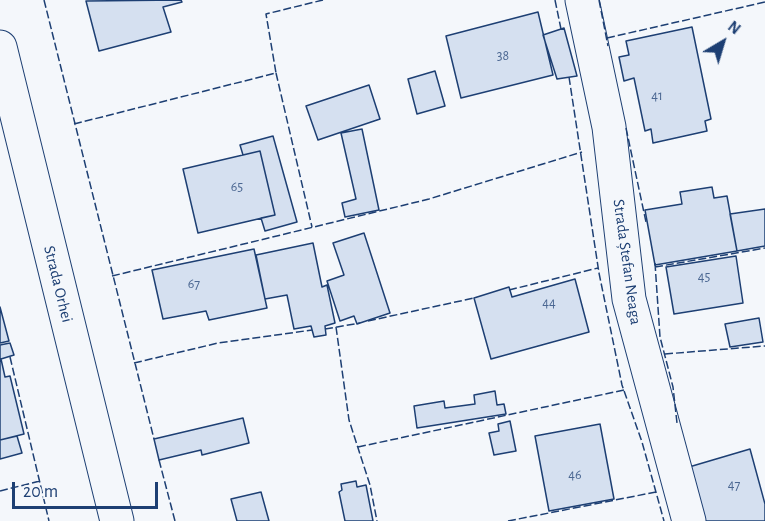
<!DOCTYPE html>
<html>
<head>
<meta charset="utf-8">
<style>
  body { margin:0 }
  #map { position:relative; width:765px; height:521px; overflow:hidden; background:#f4f7fb; font-family:"Alegreya Sans",sans-serif }
  canvas { display:block }
  .north { position:absolute; left:693px; top:12px; width:60px; height:60px; -webkit-text-stroke:4px #f4f7fb; paint-order:stroke; rotate:38deg; font-size:16px; font-weight:700; line-height:24px; text-align:center; color:#1d3f73 }
  .north::after { content:''; display:block; margin:auto; width:21px; height:27px; background:#1d3f73; clip-path:polygon(50% 0,100% 100%,50% 72%,0 100%) }
  .scale { position:absolute; left:12px; top:482px; width:146px; height:27px; box-sizing:border-box; border:3px solid #1d3f73; border-top:0; padding-left:8px; font-size:18px; line-height:21px; white-space:nowrap; color:#1d3f73; -webkit-text-stroke:4px #f4f7fb; paint-order:stroke }
</style>
</head>
<body>
<div id="map">
<canvas width="765" height="521"></canvas>
<div class="north">N</div>
<div class="scale">20 m</div>
</div>
<script>
const g = document.querySelector('canvas').getContext('2d');
g.lineJoin = 'round';
function fill(path, color) { g.fillStyle = color; g.fill(path, 'evenodd'); }
const toPath = rows => new Path2D(rows.map(r => 'M' + r).join(''));
function strokePath(path, color, width, dash) { g.strokeStyle = color; g.lineWidth = width; g.lineCap = dash ? 'butt' : 'round'; g.setLineDash(dash || []); g.stroke(path); }
function drawText(font, color, halo, rows, align = 'center') {
  g.font = font + ' "Alegreya Sans",sans-serif'; g.lineWidth = 4.5; g.setLineDash([]); g.textBaseline = 'middle'; g.strokeStyle = halo; g.fillStyle = color; for (const [text, x, y, turn = 0] of rows) {
    g.save(); g.translate(x, y); g.rotate((+turn || 0) * Math.PI / 180); g.textAlign = isNaN(turn) ? turn : align; if (halo) g.strokeText(text, 0, 0); g.fillText(text, 0, 0); g.restore();
  }
}
const building = toPath([
  [181,0,182,2,163,7,171,32,99,51,86,1,181,0],
  [538,12,553,75,461,98,446,36,538,12],
  [692,27,711,119,705,121,707,131,653,143,651,129,645,131,634,78,624,81,619,57,629,55,626,41,692,27],
  [564,28,577,76,557,79,543,35,564,28],
  [435,71,445,106,417,114,408,79,435,71],
  [369,85,380,119,318,140,306,106,369,85],
  [362,129,379,210,345,217,342,203,356,199,341,133,362,129],
  [273,136,297,222,265,231,261,218,275,215,260,151,243,155,240,145,273,136],
  [260,151,275,215,198,233,183,169,260,151],
  [712,187,714,198,727,196,737,251,655,265,645,210,682,204,680,192,712,187],
  [765,209,765,246,737,251,730,214,765,209],
  [364,233,390,313,357,324,354,316,340,321,327,281,344,275,333,243,364,233],
  [313,243,322,287,327,285,335,323,325,326,326,335,314,337,311,326,294,329,287,295,265,299,256,255,313,243],
  [254,249,267,308,209,320,206,311,163,319,152,270,254,249],
  [736,256,743,303,674,314,666,267,736,256],
  [575,279,589,332,491,359,474,298,509,287,512,297,575,279],
  [0,307,9,341,0,343,0,307],
  [759,318,763,342,730,347,725,324,759,318],
  [10,343,14,355,1,359,5,377,10,376,24,434,0,440,0,345,10,343],
  [495,391,497,405,504,404,506,414,417,428,414,406,444,401,445,408,475,404,474,395,495,391],
  [243,418,249,443,202,455,201,450,159,460,154,439,243,418],
  [510,421,516,451,494,455,489,433,499,431,498,424,510,421],
  [600,424,614,499,549,511,535,436,600,424],
  [17,436,22,453,0,459,0,440,17,436],
  [750,449,765,504,765,521,704,521,689,467,750,449],
  [356,481,357,487,366,485,373,521,345,521,339,492,342,490,341,484,356,481],
  [261,492,269,521,237,521,231,499,261,492]
]);
fill(building, '#d5e0f0');
strokePath(building, '#1d3f73', 1.5);
const street = toPath([
  [582,0,609,127,629,299,689,521]
]);
const secondary = toPath([
  [0,47,117,521]
]);
strokePath(street, '#1d3f73', 35);
strokePath(secondary, '#1d3f73', 35);
strokePath(street, '#f4f7fb', 33);
strokePath(secondary, '#f4f7fb', 33);
strokePath(toPath([
  [44,0,154,439],
  [555,0,561,29],
  [599,0,608,46],
  [607,38,765,2],
  [276,73,312,227],
  [569,77,599,273,622,385,642,442,664,521],
  [74,124,276,73,266,14,323,0],
  [626,128,646,222],
  [655,263,660,337,673,387,677,423],
  [655,267,765,248],
  [112,276,429,199,582,152],
  [509,290,598,268],
  [368,321,474,298],
  [336,327,349,420,370,485,377,521],
  [325,329,360,323],
  [665,354,765,346],
  [10,357,49,521],
  [134,363,218,343,312,330],
  [358,447,624,390],
  [159,460,175,521],
  [0,491,40,481],
  [508,521,656,492]
]), '#1d3f73', 1.5, [8, 3]);
drawText('14px', '#4b6792', null, [
  ["38",503,56],
  ["41",657,96],
  ["65",237,187],
  ["45",704,277],
  ["67",194,284],
  ["44",549,303],
  ["46",575,475],
  ["47",734,485]
]);
drawText('16px', '#1d3f73', '#f4f7fb', [
  ["Strada Ștefan Neaga",627,262,82],
  ["Strada Orhei",58,284,76]
]);
</script>
</body>
</html>
